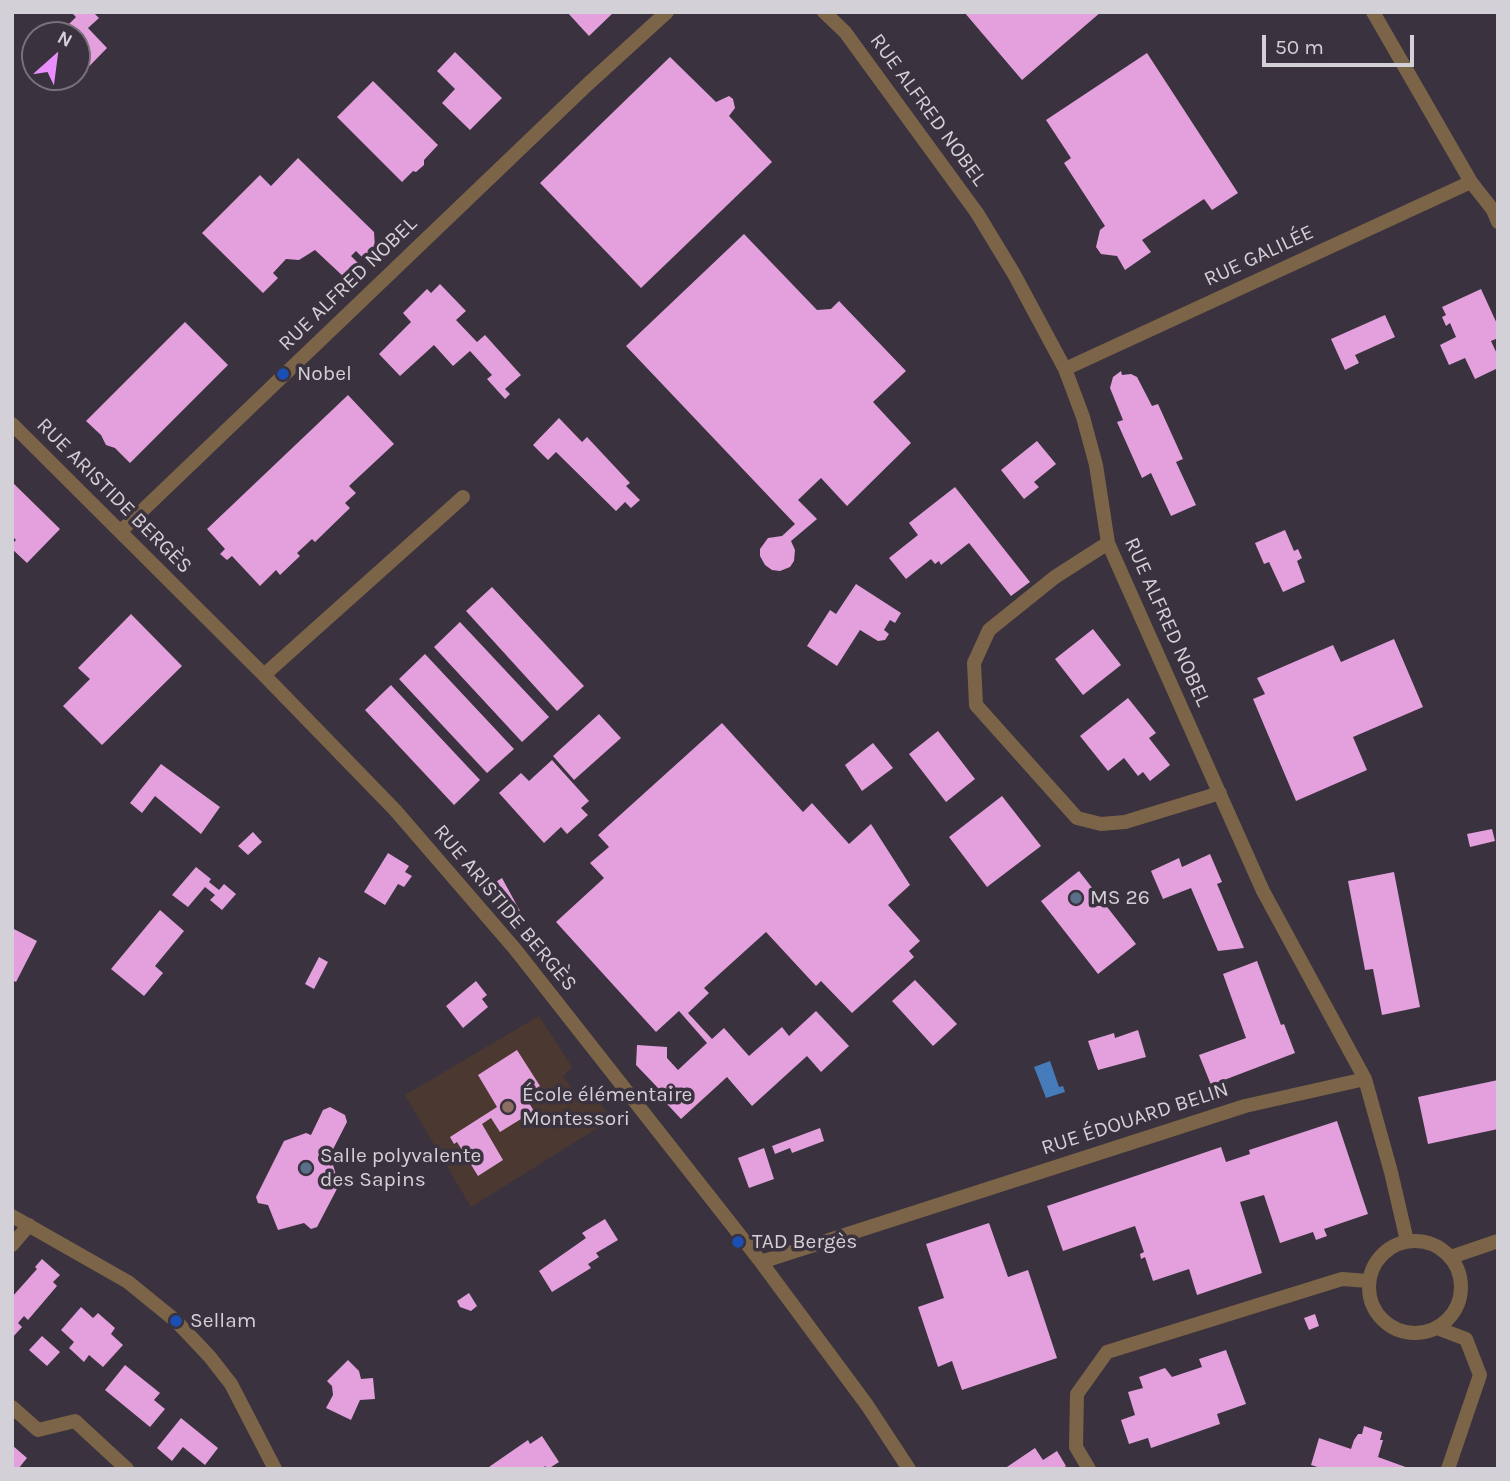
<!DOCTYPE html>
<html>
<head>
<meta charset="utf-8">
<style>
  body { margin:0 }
  #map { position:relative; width:1510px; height:1481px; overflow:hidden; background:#3a323e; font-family:Karla,sans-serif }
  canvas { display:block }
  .frame { position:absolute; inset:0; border:14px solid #d4d0d7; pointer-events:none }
  .north { position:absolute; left:21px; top:21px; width:70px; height:70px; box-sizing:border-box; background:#3a323e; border:2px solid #78717b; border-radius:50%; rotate:28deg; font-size:19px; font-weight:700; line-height:28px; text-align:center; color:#d4d0d7 }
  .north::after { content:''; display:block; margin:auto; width:24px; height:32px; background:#ea8dfd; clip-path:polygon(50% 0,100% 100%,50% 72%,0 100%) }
  .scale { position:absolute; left:1262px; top:35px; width:152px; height:32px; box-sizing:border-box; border:4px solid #d4d0d7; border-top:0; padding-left:9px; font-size:21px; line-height:24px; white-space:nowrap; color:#d4d0d7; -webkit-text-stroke:5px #3a323e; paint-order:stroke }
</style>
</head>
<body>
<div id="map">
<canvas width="1510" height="1481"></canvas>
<div class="frame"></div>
<div class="north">N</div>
<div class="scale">50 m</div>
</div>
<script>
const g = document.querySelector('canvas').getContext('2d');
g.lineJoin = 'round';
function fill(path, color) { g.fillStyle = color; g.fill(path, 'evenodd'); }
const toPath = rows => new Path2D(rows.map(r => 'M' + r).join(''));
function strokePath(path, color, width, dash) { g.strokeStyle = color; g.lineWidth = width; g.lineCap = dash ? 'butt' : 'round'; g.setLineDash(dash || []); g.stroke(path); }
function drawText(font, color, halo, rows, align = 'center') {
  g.font = font + ' Karla,sans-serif'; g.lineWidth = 7; g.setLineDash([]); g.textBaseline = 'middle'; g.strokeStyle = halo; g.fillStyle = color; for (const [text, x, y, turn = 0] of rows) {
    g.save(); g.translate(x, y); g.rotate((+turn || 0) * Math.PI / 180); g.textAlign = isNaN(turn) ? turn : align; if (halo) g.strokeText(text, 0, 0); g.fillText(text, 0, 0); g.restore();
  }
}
fill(toPath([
  [539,1016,572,1067,563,1077,578,1095,592,1092,612,1119,471,1207,405,1095]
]), '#4b3931');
fill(toPath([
  [1050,1061,1059,1087,1063,1086,1065,1092,1046,1098,1034,1067]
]), '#467bb9');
fill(toPath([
  [71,12,93,12,99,18,88,28,107,48,72,84,65,77,77,77,77,35,71,35,65,28,76,17],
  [567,12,614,12,589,36],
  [964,12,1101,12,1022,80],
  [455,52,502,98,470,130,442,103,455,89,437,71],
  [1147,53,1238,193,1212,210,1204,199,1142,240,1151,252,1125,270,1117,256,1101,254,1096,247,1100,230,1105,226,1064,163,1071,158,1046,120],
  [670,57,716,102,729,96,733,99,735,108,729,116,772,162,641,288,540,183],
  [373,81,438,145,424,160,424,165,416,172,413,171,402,182,337,117],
  [298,158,374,232,375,248,364,259,356,251,351,256,359,264,345,278,315,250,299,260,286,259,273,273,278,278,263,293,202,233,260,175,271,186],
  [744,234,817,310,831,309,839,301,906,371,873,402,911,443,847,506,821,478,798,500,817,519,791,541,795,550,794,561,790,567,780,571,772,570,765,565,760,556,760,549,768,538,782,536,795,524,626,346],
  [440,284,466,311,456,320,477,342,485,335,521,375,505,389,510,394,505,399,487,379,492,375,470,351,453,366,434,345,400,376,379,354,411,322,403,313,427,289,431,293],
  [1481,289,1498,326,1498,338,1491,341,1498,356,1498,368,1475,379,1465,358,1449,365,1440,345,1456,337,1450,323,1446,326,1442,317,1446,315,1442,307],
  [1385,315,1395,337,1355,355,1359,363,1345,370,1331,339],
  [185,322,228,365,130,463,115,448,106,445,101,435,86,421],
  [1121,371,1122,375,1131,374,1137,377,1152,406,1158,404,1183,459,1176,462,1196,505,1171,516,1151,473,1142,478,1117,422,1123,420,1110,388,1113,377],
  [348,395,394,444,349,486,356,493,345,503,350,508,315,542,312,539,297,553,300,556,280,575,276,570,260,586,232,556,227,560,220,554,225,549,207,529],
  [559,418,582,442,587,437,630,483,626,486,640,500,631,508,625,502,616,511,556,452,548,460,533,445],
  [1037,441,1056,464,1034,482,1039,487,1024,499,1001,470],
  [12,482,60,529,27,563,12,549,12,544,16,540,12,536],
  [955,487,1030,582,1011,596,969,543,941,565,939,561,935,564,931,559,906,579,889,558,918,535,909,523],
  [1285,530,1294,551,1298,549,1302,558,1297,561,1305,582,1283,592,1269,562,1264,564,1255,543],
  [856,584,901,613,895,623,890,620,884,630,889,634,885,640,878,641,860,630,837,666,807,646,830,610,836,614],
  [492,587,584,686,557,711,466,611],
  [131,614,182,666,102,745,63,706,90,679,78,668],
  [460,622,549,717,522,742,434,647],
  [1093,629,1121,665,1083,695,1055,659],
  [1394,639,1423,707,1353,737,1367,770,1296,801,1253,699,1265,694,1257,678,1333,645,1341,662],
  [425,654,514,749,487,773,399,679],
  [391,685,480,780,454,805,365,710],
  [1128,698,1156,733,1149,738,1170,765,1150,781,1143,772,1138,776,1124,758,1108,771,1080,736],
  [599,714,621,738,574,780,553,756],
  [722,723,803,812,812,803,849,844,871,824,910,885,888,905,920,941,909,951,914,957,852,1013,821,981,816,986,766,932,704,988,709,993,688,1013,712,1039,724,1028,749,1056,782,1027,789,1036,816,1011,849,1046,821,1072,807,1056,752,1106,727,1077,681,1119,655,1091,658,1088,636,1065,637,1045,667,1047,667,1058,678,1070,707,1043,679,1011,656,1032,556,922,604,878,590,863,609,847,598,835],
  [938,731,975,779,946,802,909,754],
  [873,743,893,768,862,791,845,765],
  [552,760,589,801,581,808,588,815,567,834,561,827,544,843,499,793,521,773,529,781],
  [161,764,220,807,201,834,155,796,142,813,130,803],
  [1002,796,1041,846,987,887,949,837],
  [1492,829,1495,841,1470,847,1467,834],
  [253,832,262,842,248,855,238,846],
  [388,853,409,866,405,872,412,876,404,887,398,884,385,905,364,892],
  [1210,854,1222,882,1217,884,1244,948,1218,951,1191,888,1163,899,1151,871,1179,858,1182,867],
  [196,867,211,879,209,882,219,890,224,884,236,894,222,910,210,900,215,895,205,887,188,907,172,895],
  [1079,871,1136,944,1098,974,1041,901],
  [1394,872,1420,1007,1382,1015,1373,969,1365,970,1348,881],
  [502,878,520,911,512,915,494,883],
  [160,910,184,931,155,966,163,973,144,996,111,969],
  [12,928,37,941,16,982,12,980],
  [319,957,328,962,314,989,305,984],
  [1257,961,1281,1025,1284,1024,1295,1053,1211,1085,1199,1055,1246,1038,1223,974],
  [915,980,957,1024,933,1046,892,1001],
  [476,981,487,995,482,999,488,1007,463,1028,446,1006],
  [1138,1030,1146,1057,1098,1070,1088,1041,1114,1033,1115,1038],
  [517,1050,540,1086,529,1092,534,1100,529,1103,534,1111,500,1132,491,1118,482,1124,503,1160,478,1176,457,1142,454,1144,450,1137,497,1107,478,1075],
  [1498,1080,1498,1129,1428,1144,1418,1097],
  [330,1107,345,1115,347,1122,328,1159,330,1166,333,1165,339,1185,317,1227,311,1229,304,1223,278,1230,268,1205,258,1203,256,1197,284,1141,306,1133,311,1135,323,1110],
  [1337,1121,1368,1214,1324,1229,1327,1236,1316,1240,1313,1232,1280,1243,1264,1195,1240,1202,1262,1273,1197,1295,1189,1269,1153,1281,1145,1257,1141,1259,1140,1254,1144,1252,1135,1226,1063,1251,1047,1206,1221,1147,1226,1162,1250,1154,1249,1150],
  [820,1128,824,1141,792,1153,790,1148,775,1154,772,1146],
  [764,1148,774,1179,749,1188,738,1158],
  [605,1219,618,1240,596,1253,599,1257,588,1264,591,1268,552,1292,539,1271,586,1238,582,1233],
  [989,1223,1008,1277,1028,1270,1057,1358,962,1390,952,1361,938,1367,918,1307,944,1298,926,1244],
  [42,1259,60,1275,53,1282,57,1286,28,1320,24,1316,18,1323,22,1327,12,1338,12,1297,37,1269,35,1267],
  [469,1293,477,1306,471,1311,460,1307,457,1301],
  [81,1307,93,1318,98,1313,115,1328,111,1334,123,1345,103,1367,89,1355,84,1362,69,1348,74,1342,61,1330],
  [1315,1314,1319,1326,1309,1330,1304,1318],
  [42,1336,60,1352,47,1366,29,1350],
  [1226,1350,1246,1404,1217,1414,1220,1424,1151,1448,1148,1438,1129,1444,1121,1420,1135,1415,1128,1392,1143,1388,1139,1377,1165,1368,1172,1377,1202,1367,1199,1359],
  [348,1360,359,1371,361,1379,373,1378,375,1399,360,1400,351,1420,326,1408,333,1395,332,1386,327,1381],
  [125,1365,160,1393,154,1400,165,1409,150,1427,105,1390],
  [181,1418,218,1448,205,1465,183,1447,172,1461,157,1448],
  [1364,1426,1382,1432,1380,1440,1383,1440,1378,1457,1411,1469,1324,1469,1311,1465,1319,1438,1351,1449,1354,1440,1358,1434,1362,1434],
  [542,1436,559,1462,548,1469,545,1466,542,1469,486,1469,528,1440,530,1444],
  [12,1445,27,1458,18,1469,12,1469],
  [1035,1448,1043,1460,1057,1451,1066,1466,1062,1469,1004,1469]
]), '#e3a0dd');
strokePath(toPath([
  [824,12,845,32,977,213,1014,274,1065,369,1083,417,1096,465,1108,543,1263,891,1365,1079,1391,1172,1407,1241],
  [1373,12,1471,182,1493,210,1498,222],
  [1065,369,1471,182],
  [12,424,264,675,395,810,515,949,761,1262,867,1405,909,1469],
  [121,531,588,84,667,12],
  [1108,543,1055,577,989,630,974,663,976,705,1077,818,1101,824,1125,822,1220,793],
  [264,675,463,497],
  [12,1216,128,1282,176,1321,210,1357,231,1384,275,1469],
  '1369 1287a46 46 0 1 1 92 0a46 46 0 1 1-92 0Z',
  [12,1245,29,1225],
  [1451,1257,1498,1241],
  [761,1262,1245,1106,1365,1079],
  [1437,1328,1466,1339,1480,1375,1448,1469],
  [12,1407,38,1430,75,1421,127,1469],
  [1089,1469,1076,1447,1077,1394,1107,1352,1342,1279,1368,1281]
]), '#7b6448', 14);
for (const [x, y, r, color] of [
  [283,374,7,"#1a4fb4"],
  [1076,898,7,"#5c6f8a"],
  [508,1107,7,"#8d6e63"],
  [306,1168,7,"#5c6f8a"],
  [738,1242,7,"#1a4fb4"],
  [176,1321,7,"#1a4fb4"]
]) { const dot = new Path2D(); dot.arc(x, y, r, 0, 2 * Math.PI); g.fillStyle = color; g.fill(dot); strokePath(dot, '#3a323e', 2.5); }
drawText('21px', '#d4d0d7', '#3a323e', [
  ["RUE ALFRED NOBEL",928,110,54],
  ["RUE GALILÉE",1259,256,-25],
  ["RUE ALFRED NOBEL",348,284,-44],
  ["RUE ARISTIDE BERGÈS",114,496,45],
  ["RUE ALFRED NOBEL",1167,622,66],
  ["RUE ARISTIDE BERGÈS",505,908,50],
  ["RUE ÉDOUARD BELIN",1135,1119,-18]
]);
drawText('21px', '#d4d0d7', '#3a323e', [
  ["Nobel",297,374],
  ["MS 26",1090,898],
  ["École élémentaire",522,1095],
  ["Montessori",522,1119],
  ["Salle polyvalente",320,1156],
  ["des Sapins",320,1180],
  ["TAD Bergès",752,1242],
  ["Sellam",190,1321]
], 'left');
</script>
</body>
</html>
